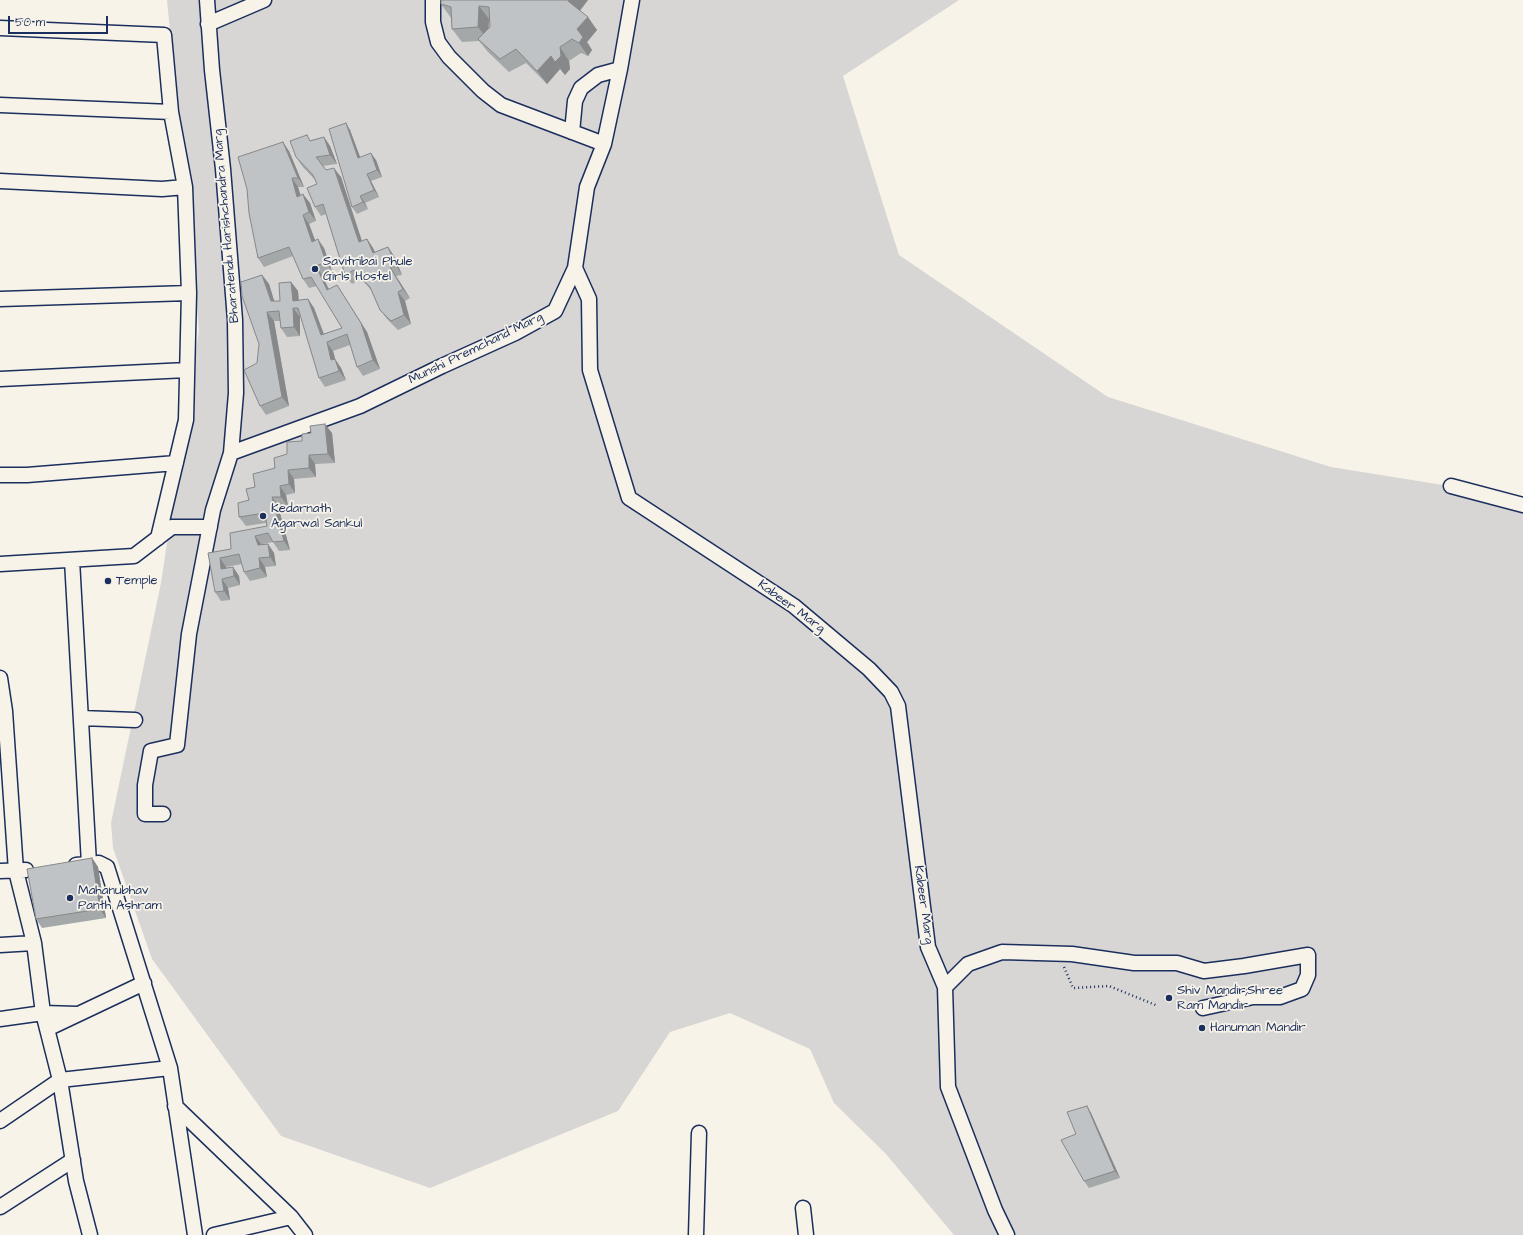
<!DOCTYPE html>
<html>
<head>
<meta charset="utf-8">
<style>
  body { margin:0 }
  #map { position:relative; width:1523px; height:1235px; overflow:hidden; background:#f7f3e8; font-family:"Architects Daughter",sans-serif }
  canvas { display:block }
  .scale { position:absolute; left:8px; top:16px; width:100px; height:18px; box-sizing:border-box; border:2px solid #1b2f5e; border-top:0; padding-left:5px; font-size:12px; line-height:14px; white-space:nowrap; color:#1b2f5e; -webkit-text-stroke:3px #f7f3e8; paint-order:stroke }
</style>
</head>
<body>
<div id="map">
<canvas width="1523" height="1235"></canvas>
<div class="scale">50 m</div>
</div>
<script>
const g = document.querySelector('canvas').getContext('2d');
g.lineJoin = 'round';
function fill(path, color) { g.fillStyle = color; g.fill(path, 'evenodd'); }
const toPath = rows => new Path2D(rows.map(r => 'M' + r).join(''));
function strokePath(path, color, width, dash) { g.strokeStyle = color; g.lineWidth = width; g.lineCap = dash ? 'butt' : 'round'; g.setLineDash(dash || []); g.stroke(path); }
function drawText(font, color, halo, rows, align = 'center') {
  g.font = font + ' "Architects Daughter",sans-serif'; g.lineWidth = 3.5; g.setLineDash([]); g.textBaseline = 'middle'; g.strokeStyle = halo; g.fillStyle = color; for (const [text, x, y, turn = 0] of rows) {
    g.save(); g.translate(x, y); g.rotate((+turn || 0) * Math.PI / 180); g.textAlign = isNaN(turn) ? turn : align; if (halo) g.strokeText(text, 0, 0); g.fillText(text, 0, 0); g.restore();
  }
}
fill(toPath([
  [167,0,959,0,843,76,899,255,1108,397,1331,467,1443,485,1523,504,1523,1235,954,1235,886,1154,834,1103,810,1049,730,1013,670,1032,618,1111,430,1188,281,1136,152,959,113,848,111,823,161,583,199,330]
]), '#d7d6d4');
const minor = toPath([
  [433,0,433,22,438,42,449,57,483,91,501,105,604,144],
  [208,24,264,0],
  [0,28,164,35,171,112,0,105],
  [572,132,575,101,581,88,598,75,620,69],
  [0,181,162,189,185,187],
  [575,268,589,299,590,370,629,498,794,606,869,669,891,692,898,706,928,947,945,987],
  [0,299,189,293],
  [0,379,187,370],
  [231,453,360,406,442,366,515,333,555,311,575,268,587,187,604,144,620,69,632,0],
  [0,475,27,475,176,463],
  [1451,486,1523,505],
  [158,538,186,420,189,293,185,187,171,112],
  [72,560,89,864],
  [0,564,134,556,172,527,210,527],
  [0,678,5,711,16,871,34,943,43,1013,60,1080,0,1121],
  [81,718,135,720],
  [163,814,145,814,145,785,151,751,177,745,189,634,213,510,231,453,236,393,235,320,223,169,212,70,207,0],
  [76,865,99,863,107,867,170,1068],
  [0,871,26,870],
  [0,945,34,943],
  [0,1019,43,1013,77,1014],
  [47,1029,144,983],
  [175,1106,291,1217,305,1235],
  [0,1207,73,1160],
  [803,1208,806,1235],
  [90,1235,76,1181,60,1080,170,1068,195,1235],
  [214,1235,291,1217],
  [696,1235,699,1133],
  [1007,1235,995,1210,948,1087,945,987,968,964,1002,952,1072,954,1134,963,1177,963,1204,971,1244,966,1308,955,1308,975,1302,989,1280,997,1253,997,1203,1008]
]);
strokePath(minor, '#1b2f5e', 17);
strokePath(toPath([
  [1064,967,1073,988,1109,986,1158,1006]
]), '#1b2f5e', 2.5, [1, 3]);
strokePath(minor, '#f7f3e8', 14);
fill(toPath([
  [441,0,588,0,580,11,597,30,587,42,592,50,588,56,581,53,569,61,570,69,565,75,560,69,547,84,526,63,509,72,488,52,479,41,462,42,452,29,451,18,441,4],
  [489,19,490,27,488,29],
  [346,123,350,130,360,157,376,160,382,177,371,181,379,197,365,203,368,209,357,214,352,207],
  [324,137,330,146,337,164,323,166,326,170,341,177,362,241,367,239,373,248,375,252,388,247,394,256,402,275,396,276,410,298,405,301,411,324,398,330,387,319,380,310,372,291,361,279,352,284,345,275,326,214,321,216,315,207,317,184,315,180,302,166,296,157,311,140],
  [289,151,304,187,298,187,300,195,310,203,316,221,309,224,315,240,324,248,332,271,322,275,329,289,337,285,367,332,380,369,363,376,357,367,350,345,333,351,335,359,341,368,346,380,325,387,319,378,301,317,300,317,300,336,287,337,281,328,280,321,274,321,289,406,266,415,260,406,257,363,259,344,262,275,269,284,274,301,280,301,291,282,298,291,299,300,308,299,314,308,324,334,342,328,317,286,309,288,303,279,293,256,264,267,258,258,247,189],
  [332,433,335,463,315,464,316,477,294,479,295,493,286,495,288,506,278,506,290,550,279,551,273,542,263,544,268,544,274,553,276,566,265,567,267,577,250,581,244,572,242,564,226,567,226,568,233,567,239,576,240,585,228,588,230,600,221,601,215,592,208,553,231,549,267,526,266,523,246,526,239,517,255,487,287,454,302,441],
  [92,858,98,867,106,918,42,928,36,919],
  [1087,1106,1091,1113,1120,1178,1089,1188,1084,1181,1076,1134]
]), '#a5a8a9');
fill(toPath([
  [568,0,588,0,577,14,568,1],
  [479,6,489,19,488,40,478,27],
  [588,17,597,30,587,42,592,50,588,56,579,43,577,29],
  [560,47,569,61,570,69,565,75,555,62],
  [551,56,560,69,547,84,537,71],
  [346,123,350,130,363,165,358,158],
  [324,137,330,146,337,164,330,155],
  [283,142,289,151,304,187,298,178],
  [371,153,376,160,382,177,377,170],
  [334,168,341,177,365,251,359,242],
  [367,174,371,181,379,197,374,190],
  [292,178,298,187,304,206,297,197],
  [303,194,310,203,316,221,309,212],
  [360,196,365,203,368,209,363,202],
  [303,215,309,224,319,251,312,242],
  [318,239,324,248,332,271,326,262],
  [367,239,373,248,379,262,373,253],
  [388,247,394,256,402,275,396,266],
  [316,266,322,275,333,299,327,290],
  [390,267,396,276,410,298,403,289],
  [262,275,269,284,277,310,271,301],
  [291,282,298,291,299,310,293,301],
  [337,285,367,332,380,369,373,360],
  [398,292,405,301,411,324,404,315],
  [308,299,314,308,327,343,333,351,338,369,331,360],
  [293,308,300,317,300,336,294,327],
  [267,312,274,321,289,406,282,397],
  [335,359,341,368,346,380,339,371],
  [325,424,332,433,335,463,328,454],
  [309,455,315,464,316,477,309,468],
  [288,470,294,479,295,493,289,484],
  [280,486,286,495,288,506,281,497],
  [272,497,278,506,290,550,284,541],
  [255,536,262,545,258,545],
  [268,544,274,553,276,566,270,557],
  [220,558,226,567,227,578,221,569],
  [259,558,265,567,267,577,260,568],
  [233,567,239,576,240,585,234,576],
  [222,579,228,588,230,600,224,591],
  [92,858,98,867,106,918,100,909],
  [1087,1106,1091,1113,1120,1178,1115,1171]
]), '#86888a');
const building = toPath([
  [441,0,568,0,568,1,588,17,577,29,583,37,579,43,572,39,560,47,561,56,555,62,551,56,537,71,516,49,500,59,478,39,490,27,489,7,479,6,478,27,452,29,451,7,441,4,441,0],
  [346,123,358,158,371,153,377,170,367,174,374,190,360,196,363,202,352,207,329,129,346,123],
  [307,135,310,141,324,137,330,155,316,157,326,170,334,168,359,242,367,239,373,253,388,247,396,266,390,267,403,289,398,292,404,315,391,321,380,310,370,287,354,270,345,275,323,204,315,207,307,188,317,184,313,175,296,157,290,141,307,135],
  [283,142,298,178,292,178,297,197,303,194,309,212,303,215,312,242,318,239,326,262,316,266,327,290,337,285,361,323,373,360,357,367,347,334,327,342,331,360,335,359,339,371,319,378,298,308,293,308,294,327,281,328,279,311,267,312,282,397,260,406,244,370,257,363,259,344,242,296,241,282,262,275,271,301,280,301,279,283,291,282,293,301,308,299,321,335,342,328,311,277,303,279,289,247,258,258,249,213,247,189,238,157,283,142],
  [325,424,328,454,309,455,309,468,288,470,289,484,280,486,281,497,272,497,284,541,273,542,268,533,255,536,258,545,268,544,270,557,259,558,260,568,244,572,239,554,220,558,221,569,233,567,234,576,222,579,224,591,215,592,208,553,231,549,230,533,267,526,265,513,239,517,238,503,249,500,246,489,255,487,253,474,275,468,274,458,287,454,287,442,302,441,302,434,311,433,310,426,325,424],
  [92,858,100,909,36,919,27,869,92,858],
  [1087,1106,1115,1171,1084,1181,1061,1140,1076,1134,1067,1112,1087,1106]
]);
fill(building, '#c0c3c5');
strokePath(building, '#86888a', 1);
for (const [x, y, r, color] of [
  [315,269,4,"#1b2f5e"],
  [263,516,4,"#1b2f5e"],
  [108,581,4,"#1b2f5e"],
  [70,898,4,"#1b2f5e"],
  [1169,998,4,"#1b2f5e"],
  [1202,1028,4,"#1b2f5e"]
]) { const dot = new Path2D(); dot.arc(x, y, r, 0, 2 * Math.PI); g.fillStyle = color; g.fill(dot); strokePath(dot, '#f7f3e8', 1.5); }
drawText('13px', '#1b2f5e', '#f7f3e8', [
  ["Bharatendu Harishchandra Marg",227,226,-95],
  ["Munshi Premchand Marg",476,349,-26],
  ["Kabeer Marg",791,607,36],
  ["Kabeer Marg",923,905,82]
]);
drawText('13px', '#1b2f5e', '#f7f3e8', [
  ["Savitribai Phule",323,262],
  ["Girls Hostel",323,277],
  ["Kedarnath",271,509],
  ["Agarwal Sankul",271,524],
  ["Temple",116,581],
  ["Mahanubhav",78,891],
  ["Panth Ashram",78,906],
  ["Shiv Mandir;Shree",1177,991],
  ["Ram Mandir",1177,1006],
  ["Hanuman Mandir",1210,1028]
], 'left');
</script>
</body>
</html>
